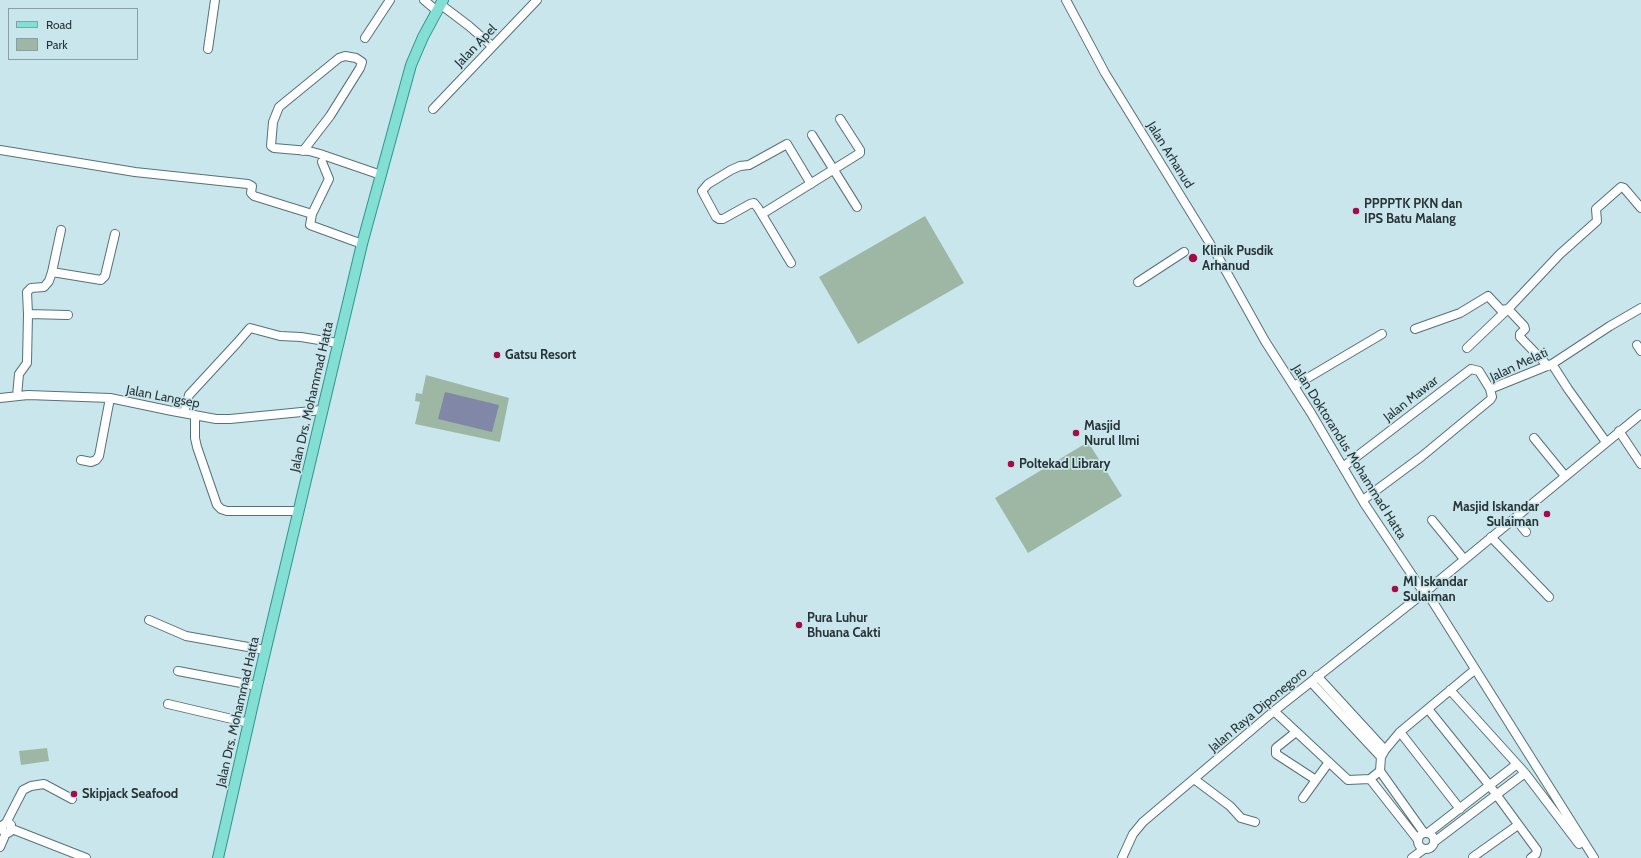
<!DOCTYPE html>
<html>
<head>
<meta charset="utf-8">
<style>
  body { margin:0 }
  #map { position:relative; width:1641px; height:858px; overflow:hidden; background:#c9e6ed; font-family:Cabin,sans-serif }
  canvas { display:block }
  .legend { position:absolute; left:8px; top:8px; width:130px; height:52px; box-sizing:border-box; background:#c9e6ed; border:1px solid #899fa4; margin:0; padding:5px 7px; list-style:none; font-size:12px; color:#293437 }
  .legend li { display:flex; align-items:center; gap:8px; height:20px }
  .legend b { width:20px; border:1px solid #899fa4 }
</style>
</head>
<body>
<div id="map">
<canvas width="1641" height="858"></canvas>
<ul class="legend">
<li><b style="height:5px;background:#83dfd4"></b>Road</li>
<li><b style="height:11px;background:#9eb7a4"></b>Park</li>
</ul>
</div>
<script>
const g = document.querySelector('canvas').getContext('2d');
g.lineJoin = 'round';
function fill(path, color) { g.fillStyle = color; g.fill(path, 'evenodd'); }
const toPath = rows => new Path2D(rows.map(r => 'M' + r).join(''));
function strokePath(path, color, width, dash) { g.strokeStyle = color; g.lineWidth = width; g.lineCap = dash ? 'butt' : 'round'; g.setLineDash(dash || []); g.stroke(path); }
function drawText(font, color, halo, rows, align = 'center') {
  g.font = font + ' Cabin,sans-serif'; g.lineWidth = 3.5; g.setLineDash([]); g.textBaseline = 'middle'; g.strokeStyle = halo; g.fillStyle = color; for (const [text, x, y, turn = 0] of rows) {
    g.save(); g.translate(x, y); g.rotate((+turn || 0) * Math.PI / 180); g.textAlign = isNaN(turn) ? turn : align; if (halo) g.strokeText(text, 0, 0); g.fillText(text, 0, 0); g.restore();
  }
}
fill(toPath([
  [925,216,964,283,858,344,819,277],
  [426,375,509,398,500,442,415,424,420,402,415,401,416,393,422,394],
  [1088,442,1122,496,1028,553,995,498],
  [47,748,49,761,21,765,19,751]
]), '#9eb7a4');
fill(toPath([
  [445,392,499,405,492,432,438,419]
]), '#8188a7');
const minor = toPath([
  [424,0,437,11],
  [1066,0,1105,73,1217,255,1265,341,1311,413,1364,503,1424,593],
  [440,4,469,26,492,46],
  [365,38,390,0],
  [208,49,215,0],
  [433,109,537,0],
  [812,135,857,207],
  [0,150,135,172,248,184,252,186,251,193,254,196,312,214],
  [303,151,330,116,360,68,362,62,356,58,345,56,339,58,279,107,273,122,271,146,274,148,309,151,320,154,381,175],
  [322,162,329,179,312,214,310,225,362,244],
  [762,214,860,153,860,150,840,119],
  [61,230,52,272,101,280,105,276,115,234],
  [791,263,758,208,754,203,750,204,723,219,719,219,716,217,702,191,708,184,731,170,740,166,749,165,787,144,811,184],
  [1138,282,1184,252],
  [28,314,68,315],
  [1415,329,1460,313,1488,296,1501,310,1508,309,1524,326,1525,329,1520,334,1520,337,1548,366],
  [1637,345,1641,351],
  [1467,348,1510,307,1560,254,1597,221,1596,209,1621,187,1624,188,1641,208],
  [1552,364,1568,389,1606,442],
  [1294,386,1382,334],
  [17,396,19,374,27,363,28,314,27,292,31,288,44,287,49,281,52,272],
  [0,398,28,395,110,398,172,411,216,419,230,419,322,410],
  [184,413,189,395,237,343,250,328,280,336,301,337,337,343],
  [195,415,195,438,197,447,217,505,221,509,227,511,298,511],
  [1619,431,1641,464],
  [1534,438,1565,476],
  [81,460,91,462,96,460,99,456,110,398],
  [1343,467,1471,369,1479,371,1490,389],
  [1363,500,1421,457,1490,400,1492,397,1490,389,1552,364,1610,326,1641,308],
  [1515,518,1526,532],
  [1432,520,1464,559],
  [1491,537,1549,597],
  [1426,591,1594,858],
  [149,620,186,636,265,650],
  [178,671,257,686],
  [1317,676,1385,750],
  [1311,682,1381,757],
  [1450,690,1525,773,1579,844],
  [168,704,249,723],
  [1428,709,1490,786,1537,850,1536,854,1531,858],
  [1274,711,1348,780,1370,779,1380,771],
  [1296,732,1276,748,1276,754,1316,780],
  [1400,732,1460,809],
  [1194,779,1230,806,1241,818,1255,822],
  [1370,779,1418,840],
  [1303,798,1329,762],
  [6,823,23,790,31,786,44,784,72,799],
  [10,824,6,823,3,825,2,829,4,832,8,833,11,831,11,825],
  [12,829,86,858],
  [1424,833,1380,771,1381,757,1385,750,1400,732,1472,672],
  [1428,833,1517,764],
  '1418 841a8 8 0 1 1 16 0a8 8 0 1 1-16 0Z',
  [1434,842,1525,773],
  [0,847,6,833],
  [1473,857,1518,825],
  [1122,858,1133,834,1143,822,1274,711,1430,588,1641,414],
  [1412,858,1424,849]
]);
const major = toPath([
  [218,858,257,686,362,244,411,65,423,37,443,0]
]);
strokePath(minor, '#567177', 10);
strokePath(major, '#2e968b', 12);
strokePath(minor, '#fff', 8);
strokePath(major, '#83dfd4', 10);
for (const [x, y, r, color] of [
  [1356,211,4,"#a40c45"],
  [1193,258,5,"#a40c45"],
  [497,355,4,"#a40c45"],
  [1076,433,4,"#a40c45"],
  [1011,464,4,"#a40c45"],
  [1547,514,4,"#a40c45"],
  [1395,589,4,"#a40c45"],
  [799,625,4,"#a40c45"],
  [74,794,4,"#a40c45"]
]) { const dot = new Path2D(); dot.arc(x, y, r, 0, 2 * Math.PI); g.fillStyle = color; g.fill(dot); strokePath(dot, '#c9e6ed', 1.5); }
drawText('13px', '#293437', '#c9e6ed', [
  ["Jalan Apel",476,46,-46],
  ["Jalan Arhanud",1170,155,58],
  ["Jalan Melati",1519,365,-25],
  ["Jalan Langsep",163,397,11],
  ["Jalan Drs. Mohammad Hatta",312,397,-77],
  ["Jalan Mawar",1411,399,-38],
  ["Jalan Doktorandus Mohammad Hatta",1349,452,58],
  ["Jalan Raya Diponegoro",1258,710,-40],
  ["Jalan Drs. Mohammad Hatta",238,712,-77]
]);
drawText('bold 13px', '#293437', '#c9e6ed', [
  ["PPPPTK PKN dan",1364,204],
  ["IPS Batu Malang",1364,219],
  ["Klinik Pusdik",1202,251],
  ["Arhanud",1202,266],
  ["Gatsu Resort",505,355],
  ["Masjid",1084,426],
  ["Nurul Ilmi",1084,441],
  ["Poltekad Library",1019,464],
  ["Masjid Iskandar",1539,507,"right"],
  ["Sulaiman",1539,522,"right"],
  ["MI Iskandar",1403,582],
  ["Sulaiman",1403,597],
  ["Pura Luhur",807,618],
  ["Bhuana Cakti",807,633],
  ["Skipjack Seafood",82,794]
], 'left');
</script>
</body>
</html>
